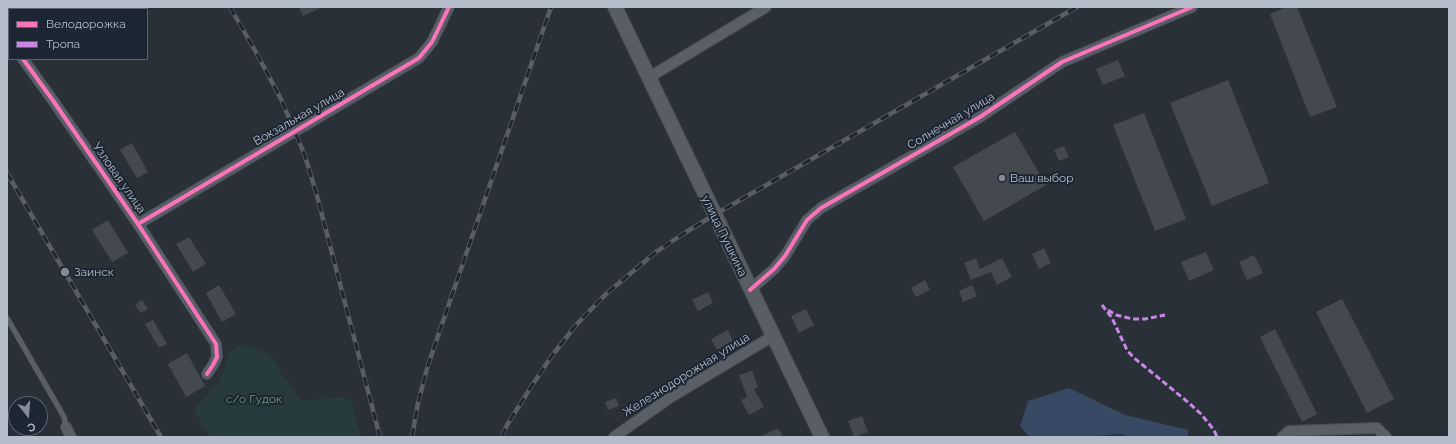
<!DOCTYPE html>
<html>
<head>
<meta charset="utf-8">
<style>
  body { margin:0 }
  #map { position:relative; width:1456px; height:444px; overflow:hidden; background:#2a3038; font-family:Raleway,sans-serif }
  canvas { display:block }
  .frame { position:absolute; inset:0; border:8px solid #b4bcc9; pointer-events:none }
  .legend { position:absolute; left:8px; top:8px; width:140px; height:52px; box-sizing:border-box; background:#1d2633; border:1px solid #59626f; margin:0; padding:5px 7px; list-style:none; font-size:12px; color:#b4bcc9 }
  .legend li { display:flex; align-items:center; gap:8px; height:20px }
  .legend b { width:20px; border:1px solid #59626f }
  .north { position:absolute; left:8px; top:396px; width:40px; height:40px; box-sizing:border-box; background:#1d2633; border:1px solid #59626f; border-radius:50%; rotate:163deg; font-size:11px; font-weight:700; line-height:16px; text-align:center; color:#b4bcc9 }
  .north::after { content:''; display:block; margin:auto; width:14px; height:18px; background:#848b96; clip-path:polygon(50% 0,100% 100%,50% 72%,0 100%) }
</style>
</head>
<body>
<div id="map">
<canvas width="1456" height="444"></canvas>
<div class="frame"></div>
<ul class="legend">
<li><b style="height:5px;background:#fb73b8"></b>Велодорожка</li>
<li><b style="height:5px;background:#c787e3"></b>Тропа</li>
</ul>
<div class="north">С</div>
</div>
<script>
const g = document.querySelector('canvas').getContext('2d');
g.lineJoin = 'round';
function fill(path, color) { g.fillStyle = color; g.fill(path, 'evenodd'); }
const toPath = rows => new Path2D(rows.map(r => 'M' + r).join(''));
function strokePath(path, color, width, dash) { g.strokeStyle = color; g.lineWidth = width; g.lineCap = dash ? 'butt' : 'round'; g.setLineDash(dash || []); g.stroke(path); }
function drawText(font, color, halo, rows, align = 'center') {
  g.font = font + ' Raleway,sans-serif'; g.lineWidth = 4; g.setLineDash([]); g.textBaseline = 'middle'; g.strokeStyle = halo; g.fillStyle = color; for (const [text, x, y, turn = 0] of rows) {
    g.save(); g.translate(x, y); g.rotate((+turn || 0) * Math.PI / 180); g.textAlign = isNaN(turn) ? turn : align; if (halo) g.strokeText(text, 0, 0); g.fillText(text, 0, 0); g.restore();
  }
}
fill(toPath([
  [239,345,245,345,264,351,272,357,280,371,301,401,342,397,348,399,352,403,361,437,211,437,193,410,220,381,230,352]
]), '#273a3e');
fill(toPath([
  [1069,388,1125,415,1188,430,1188,437,1130,437,1121,434,1082,437,1030,437,1020,426,1028,401]
]), '#384963');
fill(toPath([
  [299,7,322,7,303,16],
  [1286,7,1297,7,1337,107,1310,117,1270,14],
  [1118,60,1125,76,1103,85,1096,69],
  [1228,80,1269,183,1212,206,1170,103],
  [1144,113,1186,219,1155,231,1113,125],
  [1015,132,1046,185,984,221,953,167],
  [132,143,148,172,137,178,120,150],
  [1064,146,1069,157,1059,161,1054,150],
  [108,220,128,253,112,262,92,230],
  [189,237,206,264,193,272,176,244],
  [1044,248,1051,263,1039,269,1032,254],
  [1206,252,1214,270,1189,281,1181,262],
  [1254,255,1263,273,1247,280,1239,262],
  [976,258,980,269,1002,258,1012,277,997,285,991,272,971,280,964,263],
  [925,280,930,290,916,297,911,288],
  [219,285,236,314,222,322,206,293],
  [972,285,977,296,963,302,959,291],
  [708,292,713,303,698,311,692,300],
  [1342,299,1394,399,1367,413,1316,312],
  [142,300,148,309,141,313,135,305],
  [806,309,814,325,799,333,791,316],
  [153,320,167,344,159,348,145,324],
  [1275,329,1317,414,1302,422,1260,337],
  [728,330,733,341,717,350,711,339],
  [187,353,205,386,186,397,168,364],
  [752,371,758,387,754,389,764,407,749,415,741,400,747,397,739,375],
  [616,398,619,406,608,410,605,402],
  [862,416,868,432,854,437,848,421],
  [778,428,783,437,760,437]
]), '#444950');
const lane = toPath([
  [7,318,56,403,64,417,66,428]
]);
const street = toPath([
  [7,38,9,41],
  [23,59,54,102,138,224,216,344,217,357,213,365,207,374],
  [648,78,766,7],
  [138,224,419,58,432,42,449,7],
  [750,290,774,269,785,256,807,220,821,208,980,117,1062,62,1192,7],
  [66,427,71,437],
  [614,437,671,397,773,336],
  [1282,437,1289,431,1377,428,1386,437]
]);
const secondary = toPath([
  [615,7,822,437]
]);
strokePath(lane, '#484c53', 6);
strokePath(street, '#484c53', 12);
strokePath(secondary, '#484c53', 16);
strokePath(lane, '#5a5e66', 5);
strokePath(street, '#5a5e66', 10);
strokePath(secondary, '#595d64', 14);
const rail = toPath([
  [230,7,257,54,281,99,305,156,316,192,380,437],
  [7,173,161,437],
  [412,437,418,403,428,365,551,7],
  [502,437,507,425,531,387,551,357,576,325,606,294,656,252,683,234,714,215,1077,7]
]);
strokePath(rail, '#595d64', 4.5);
strokePath(rail, '#1d2633', 3, [9]);
strokePath(toPath([
  [1102,305,1112,318,1127,350,1133,357,1189,403,1201,414,1214,430,1217,437],
  [1108,310,1116,315,1133,319,1145,319,1165,315]
]), '#c787e3', 3, [6, 3]);
strokePath(toPath([
  [23,59,54,102,138,224,216,344,217,357,213,365,207,374],
  [138,224,419,58,432,42,449,7],
  [750,290,774,269,785,256,807,220,821,208,980,117,1062,62,1192,7]
]), '#fb73b8', 4);
for (const [x, y, r, color] of [
  [1002,178,4,"#848b96"],
  [65,272,5,"#848b96"]
]) { const dot = new Path2D(); dot.arc(x, y, r, 0, 2 * Math.PI); g.fillStyle = color; g.fill(dot); strokePath(dot, '#1d2633', 1.5); }
drawText('12px', '#b4bcc9', '#1d2633', [
  ["Вокзальная улица",299,117,-30],
  ["Солнечная улица",951,121,-31],
  ["Узловая улица",119,178,55],
  ["улица Пушкина",724,236,64],
  ["Железнодорожная улица",686,375,-32]
]);
drawText('12px', '#b4bcc9', '#1d2633', [
  ["Ваш выбор",1010,178],
  ["Заинск",74,272]
], 'left');
drawText('12px', '#6b9a76', '#1d2633', [
  ["с/о Гудок",254,399]
]);
</script>
</body>
</html>
